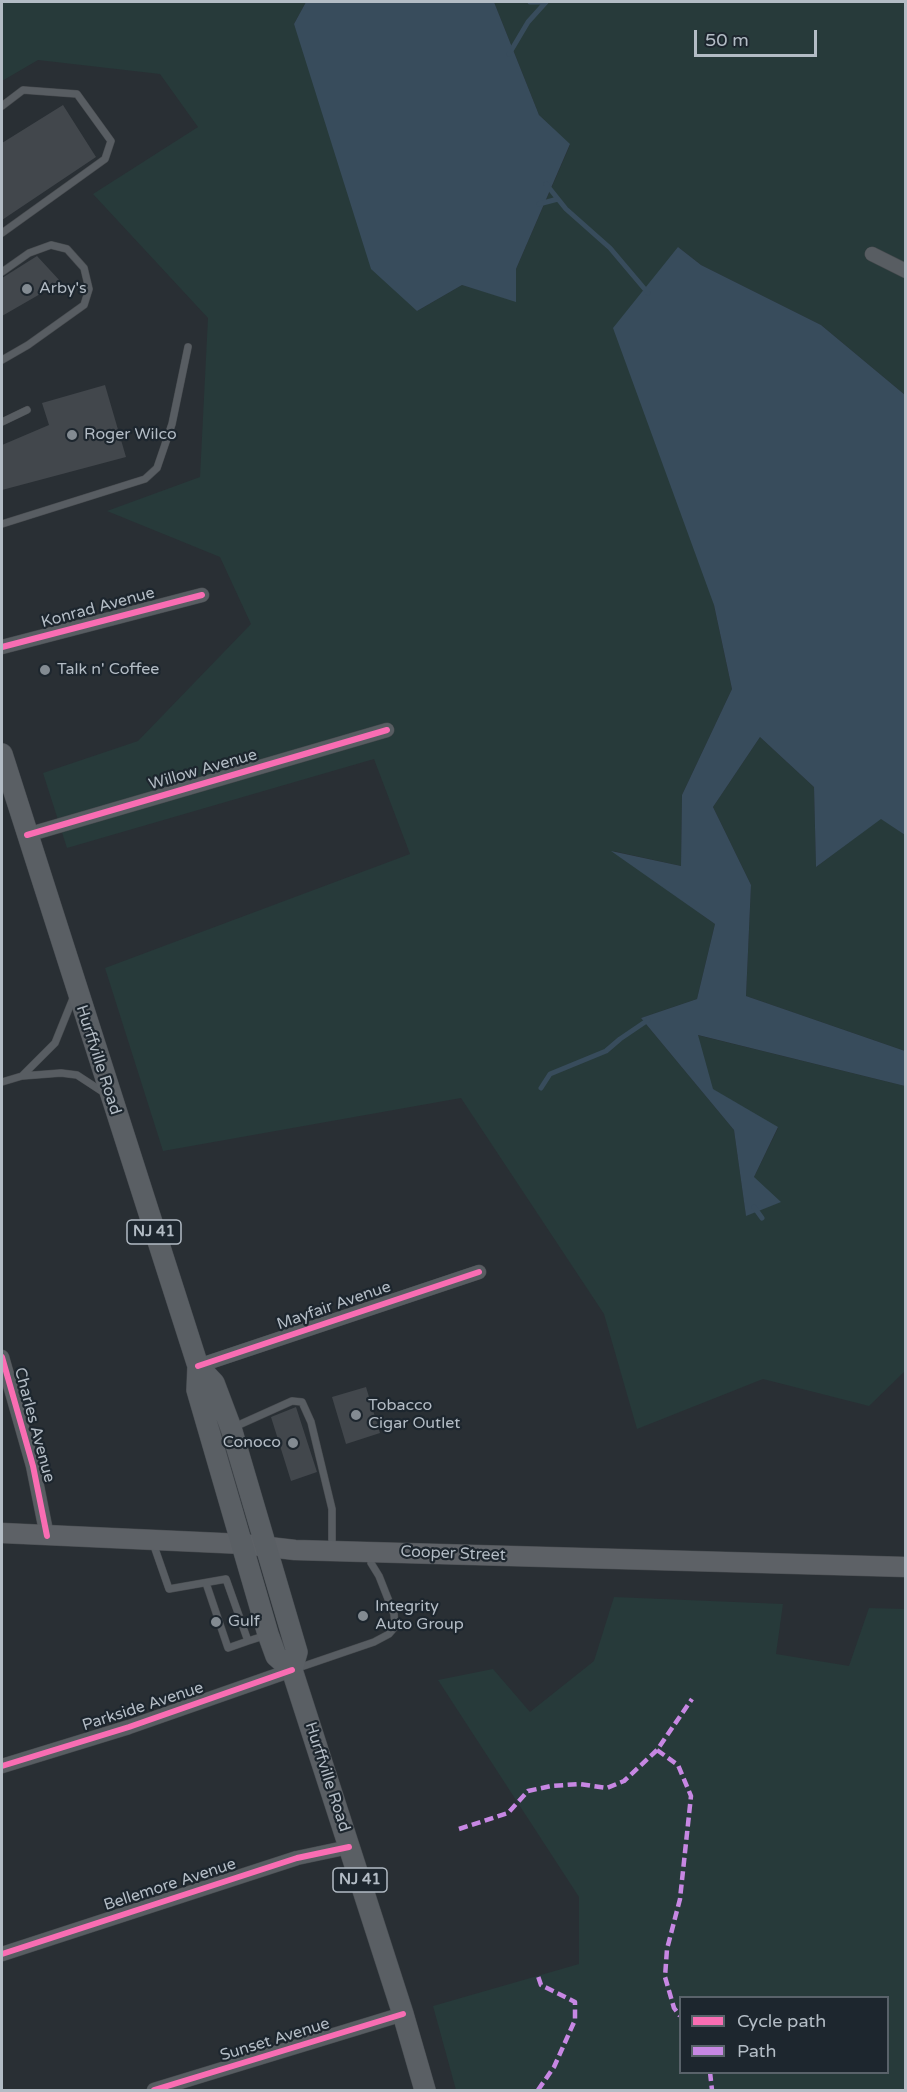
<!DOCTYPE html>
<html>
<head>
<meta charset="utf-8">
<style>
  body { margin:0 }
  #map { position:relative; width:907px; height:2092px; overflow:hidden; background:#292f34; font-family:"Varela Round",sans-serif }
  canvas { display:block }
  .frame { position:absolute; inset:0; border:3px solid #b3bcc5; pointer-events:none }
  .legend { position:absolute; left:679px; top:1996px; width:210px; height:78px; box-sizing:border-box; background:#1d262e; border:2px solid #59626a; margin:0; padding:8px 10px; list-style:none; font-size:18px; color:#b3bcc5 }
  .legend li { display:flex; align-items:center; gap:12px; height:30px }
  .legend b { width:30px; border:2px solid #59626a }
  .scale { position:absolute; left:694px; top:30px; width:123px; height:27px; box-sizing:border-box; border:3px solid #b3bcc5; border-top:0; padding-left:8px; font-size:18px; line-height:21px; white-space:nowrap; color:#b3bcc5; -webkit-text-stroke:4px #1d262e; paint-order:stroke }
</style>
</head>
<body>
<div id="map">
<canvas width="907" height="2092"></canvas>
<div class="frame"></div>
<ul class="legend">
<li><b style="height:8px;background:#f96db3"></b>Cycle path</li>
<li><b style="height:8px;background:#c787e3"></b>Path</li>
</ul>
<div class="scale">50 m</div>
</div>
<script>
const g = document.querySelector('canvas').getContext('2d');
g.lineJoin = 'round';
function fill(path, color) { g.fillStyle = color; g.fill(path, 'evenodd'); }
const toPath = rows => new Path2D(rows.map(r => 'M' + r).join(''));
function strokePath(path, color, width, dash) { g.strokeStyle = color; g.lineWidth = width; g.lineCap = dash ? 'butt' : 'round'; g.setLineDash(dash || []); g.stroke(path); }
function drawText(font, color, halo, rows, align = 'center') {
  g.font = font + ' "Varela Round",sans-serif'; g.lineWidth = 4.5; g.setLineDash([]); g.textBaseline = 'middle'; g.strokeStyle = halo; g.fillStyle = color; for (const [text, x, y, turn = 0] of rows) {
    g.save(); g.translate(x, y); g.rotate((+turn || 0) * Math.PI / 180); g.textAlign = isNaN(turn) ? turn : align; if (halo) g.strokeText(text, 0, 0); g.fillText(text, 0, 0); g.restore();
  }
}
fill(toPath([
  [2,2,306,2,294,24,417,311,462,285,516,301,516,269,570,145,539,115,494,2,905,2,905,395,821,325,701,265,678,247,714,605,732,689,682,795,681,866,613,851,715,924,697,999,641,1018,734,1130,746,1215,754,1177,778,1128,712,1089,697,1035,905,1086,905,1371,869,1406,763,1379,637,1429,604,1314,461,1098,163,1151,105,968,410,854,374,759,67,848,43,773,138,741,251,624,220,557,107,511,200,477,208,318,93,194,198,127,160,74,38,60,2,81],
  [760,737,814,787,816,867,881,818,905,835,905,1051,746,996,751,885,713,807],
  [614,1597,783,1604,776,1654,849,1666,869,1608,905,1609,905,2090,456,2090,433,2006,579,1964,579,1897,438,1680,493,1669,530,1712,594,1661],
  [680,1998,888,1998,888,2072,680,2072]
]), '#273a3a');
fill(toPath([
  [306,2,494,2,539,115,570,144,516,269,516,302,462,285,417,311,371,269,294,24],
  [678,247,701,265,821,325,905,395,905,835,881,819,816,867,814,787,760,737,713,807,751,885,746,996,905,1051,905,1086,698,1035,713,1089,778,1127,754,1177,781,1202,746,1216,734,1130,641,1018,697,999,715,924,611,851,681,866,682,795,732,689,714,605,613,328]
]), '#384c5c');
strokePath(toPath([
  [530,2,546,2],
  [509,54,528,22,546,2],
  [546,184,566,209,610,248,648,293],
  [539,204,558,199],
  [541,1088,550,1074,606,1051,620,1039,648,1020],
  [754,1207,762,1218]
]), '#384c5c', 5);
fill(toPath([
  [63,105,96,157,2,220,2,143],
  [37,256,61,282,2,316,2,278],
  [105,385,126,457,2,490,2,445,49,425,42,403],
  [366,1387,380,1433,346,1444,332,1397],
  [296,1407,317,1472,291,1481,271,1417]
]), '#42474c');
const service = toPath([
  [2,106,23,90,77,94,111,141,105,159,2,233],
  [2,272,29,253,51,245,67,249,84,268,89,289,84,305,28,345,2,360],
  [2,422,27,410],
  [2,524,145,479,157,468,172,424,188,347],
  [74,996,55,1043,22,1076,61,1073,77,1075,106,1094],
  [2,1082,22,1076],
  [232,1428,292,1401,302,1402,311,1422,332,1509,332,1548],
  [153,1543,169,1589,226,1579,248,1641,267,1635],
  [206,1583,228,1648,248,1641],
  [298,1668,374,1642,389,1634,395,1627,394,1614,379,1576,371,1563,372,1555]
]);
const minor = toPath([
  [872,254,906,271],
  [2,647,202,595],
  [27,835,387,730],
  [2,1357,33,1466,47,1536],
  [198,1366,479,1272],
  [2,1766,129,1727,292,1670],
  [2,1954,297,1858,349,1847],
  [154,2090,403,2014]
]);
const secondary = toPath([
  [2,1533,243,1544,295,1550,906,1567]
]);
const primary = toPath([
  [2,754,198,1366,197,1390,268,1634,276,1656,292,1670,403,2014,425,2090],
  [198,1366,214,1383,231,1428,297,1652,292,1670]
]);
strokePath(service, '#474b4f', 8);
strokePath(minor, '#474b4f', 15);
strokePath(secondary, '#474b4f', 21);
strokePath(primary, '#474c51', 22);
strokePath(service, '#585d62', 7);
strokePath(minor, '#585d62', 14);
strokePath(secondary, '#5d6166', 20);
strokePath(primary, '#5a5f64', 21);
strokePath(toPath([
  [657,1750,678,1765,691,1796,680,1899,667,1949,665,1977,674,2008,680,2016],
  [459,1829,508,1813,528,1791,551,1786,579,1784,607,1788,624,1781,657,1750,692,1699],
  [710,2072,712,2090],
  [538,2090,554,2067,575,2020,575,2002,541,1985,538,1976]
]), '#c787e3', 4.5, [9, 4.5]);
strokePath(toPath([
  [2,647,202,595],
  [27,835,387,730],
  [2,1357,33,1466,47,1536],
  [198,1366,479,1272],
  [2,1766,129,1727,292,1670],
  [2,1954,297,1858,349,1847],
  [154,2090,403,2014]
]), '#f96db3', 6);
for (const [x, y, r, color] of [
  [27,289,6,"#838b92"],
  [72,435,6,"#838b92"],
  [45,670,6,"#838b92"],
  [356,1415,6,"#838b92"],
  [293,1443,6,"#838b92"],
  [363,1616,6,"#838b92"],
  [216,1622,6,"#838b92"]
]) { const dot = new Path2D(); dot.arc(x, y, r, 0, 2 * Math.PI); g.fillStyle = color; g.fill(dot); strokePath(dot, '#1d262e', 2); }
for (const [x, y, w] of [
  [154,1232,54],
  [360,1880,54]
]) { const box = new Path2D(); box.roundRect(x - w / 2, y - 12, w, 24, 4.5); g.fillStyle = '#1d262e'; g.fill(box); strokePath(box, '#b3bcc5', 1.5); }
drawText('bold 15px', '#b3bcc5', null, [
  ["NJ 41",154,1232],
  ["NJ 41",360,1880]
]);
drawText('16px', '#b3bcc5', '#1d262e', [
  ["Arby's",39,289],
  ["Roger Wilco",84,435],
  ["Talk n' Coffee",57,670],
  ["Tobacco",368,1406],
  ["Cigar Outlet",368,1424],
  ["Conoco",281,1443,"right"],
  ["Integrity",375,1607],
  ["Auto Group",375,1625],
  ["Gulf",228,1622]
], 'left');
drawText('16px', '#b3bcc5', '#1d262e', [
  ["Konrad Avenue",98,608,-15],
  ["Willow Avenue",203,770,-16],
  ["Hurffville Road",98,1060,72],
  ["Mayfair Avenue",334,1306,-19],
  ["Charles Avenue",34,1425,75],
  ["Cooper Street",453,1554,2],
  ["Parkside Avenue",143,1707,-18],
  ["Hurffville Road",327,1777,72],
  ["Bellemore Avenue",170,1885,-18],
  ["Sunset Avenue",275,2040,-17]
]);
</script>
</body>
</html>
